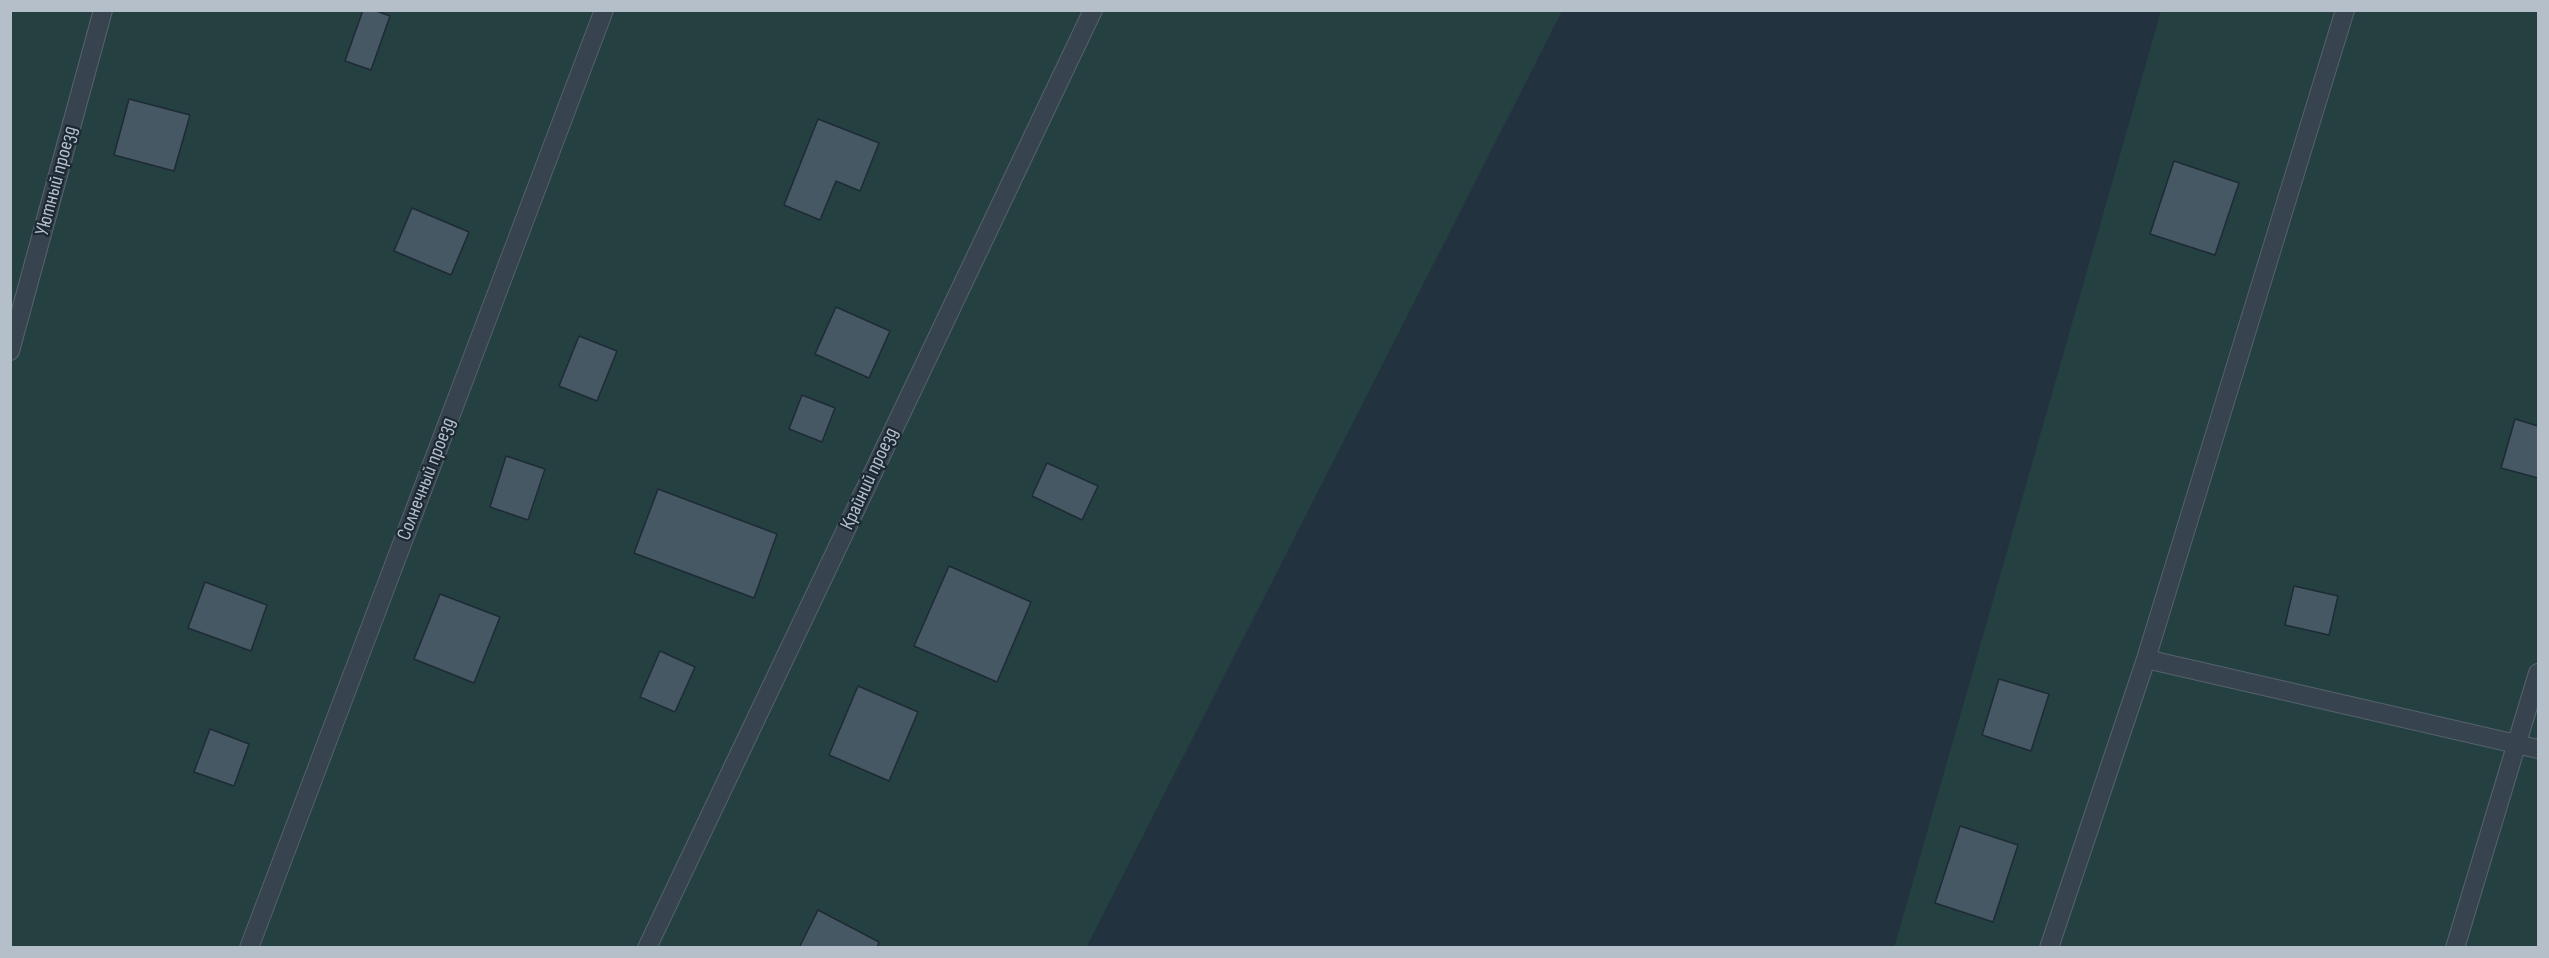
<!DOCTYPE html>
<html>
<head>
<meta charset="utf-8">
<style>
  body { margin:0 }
  #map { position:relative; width:2549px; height:958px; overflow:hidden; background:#23323f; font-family:"Sofia Sans Condensed",sans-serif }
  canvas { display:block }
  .frame { position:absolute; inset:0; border:12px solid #b4bfca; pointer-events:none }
</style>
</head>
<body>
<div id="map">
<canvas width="2549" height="958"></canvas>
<div class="frame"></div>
</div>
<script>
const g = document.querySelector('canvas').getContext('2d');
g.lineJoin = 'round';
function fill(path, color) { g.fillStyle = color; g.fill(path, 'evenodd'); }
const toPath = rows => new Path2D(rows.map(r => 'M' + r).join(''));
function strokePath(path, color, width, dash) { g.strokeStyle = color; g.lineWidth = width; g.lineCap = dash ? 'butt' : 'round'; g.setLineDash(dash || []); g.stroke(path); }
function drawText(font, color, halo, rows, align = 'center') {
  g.font = font + ' "Sofia Sans Condensed",sans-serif'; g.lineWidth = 4.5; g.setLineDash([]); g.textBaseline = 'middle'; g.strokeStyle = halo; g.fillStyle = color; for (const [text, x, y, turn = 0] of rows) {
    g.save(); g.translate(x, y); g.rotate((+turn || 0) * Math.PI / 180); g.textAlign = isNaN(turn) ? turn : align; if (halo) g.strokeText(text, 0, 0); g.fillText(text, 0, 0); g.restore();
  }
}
fill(toPath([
  [10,11,1562,11,1086,948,11,947],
  [2161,11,2538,11,2538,947,1894,948]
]), '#254040');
const building = toPath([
  [363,10,374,10,390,16,371,70,345,61,363,10],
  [129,99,190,115,174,171,114,155,129,99],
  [818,119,879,143,860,191,836,181,820,220,784,205,818,119],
  [2174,161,2239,183,2215,255,2150,234,2174,161],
  [412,208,469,232,451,275,394,251,412,208],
  [836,307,890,331,869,378,815,354,836,307],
  [579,336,617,351,597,401,559,386,579,336],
  [802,395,835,408,822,442,789,429,802,395],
  [2515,419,2538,426,2538,478,2501,468,2515,419],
  [506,456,545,469,528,520,490,507,506,456],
  [1047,463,1098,486,1082,520,1032,496,1047,463],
  [658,489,777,534,754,598,634,553,658,489],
  [949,566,1031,602,997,682,914,646,949,566],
  [205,582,267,605,251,651,188,628,205,582],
  [2294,586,2338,596,2329,635,2285,625,2294,586],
  [440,594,500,617,474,683,414,659,440,594],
  [660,651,695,667,675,712,640,697,660,651],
  [1999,679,2049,694,2031,751,1982,735,1999,679],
  [858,686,918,712,889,781,829,755,858,686],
  [210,729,249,744,234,786,194,772,210,729],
  [1960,826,2018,845,1993,922,1935,903,1960,826],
  [818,910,879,942,877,948,799,948,818,910]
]);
fill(building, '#475865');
strokePath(building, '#1e2b36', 1.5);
const service = toPath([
  [2345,10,2146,659,2538,749],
  [10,351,103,10],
  [249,948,604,10],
  [647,948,1093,10],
  [2049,948,2146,659],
  [2455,948,2538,673]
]);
strokePath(service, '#55626d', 20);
strokePath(service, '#37444f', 18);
drawText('20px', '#b4bfca', '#1c2934', [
  ["Уютный проезд",57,181,-75],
  ["Солнечный проезд",427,479,-69],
  ["Крайний проезд",870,479,-65]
]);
</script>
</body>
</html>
